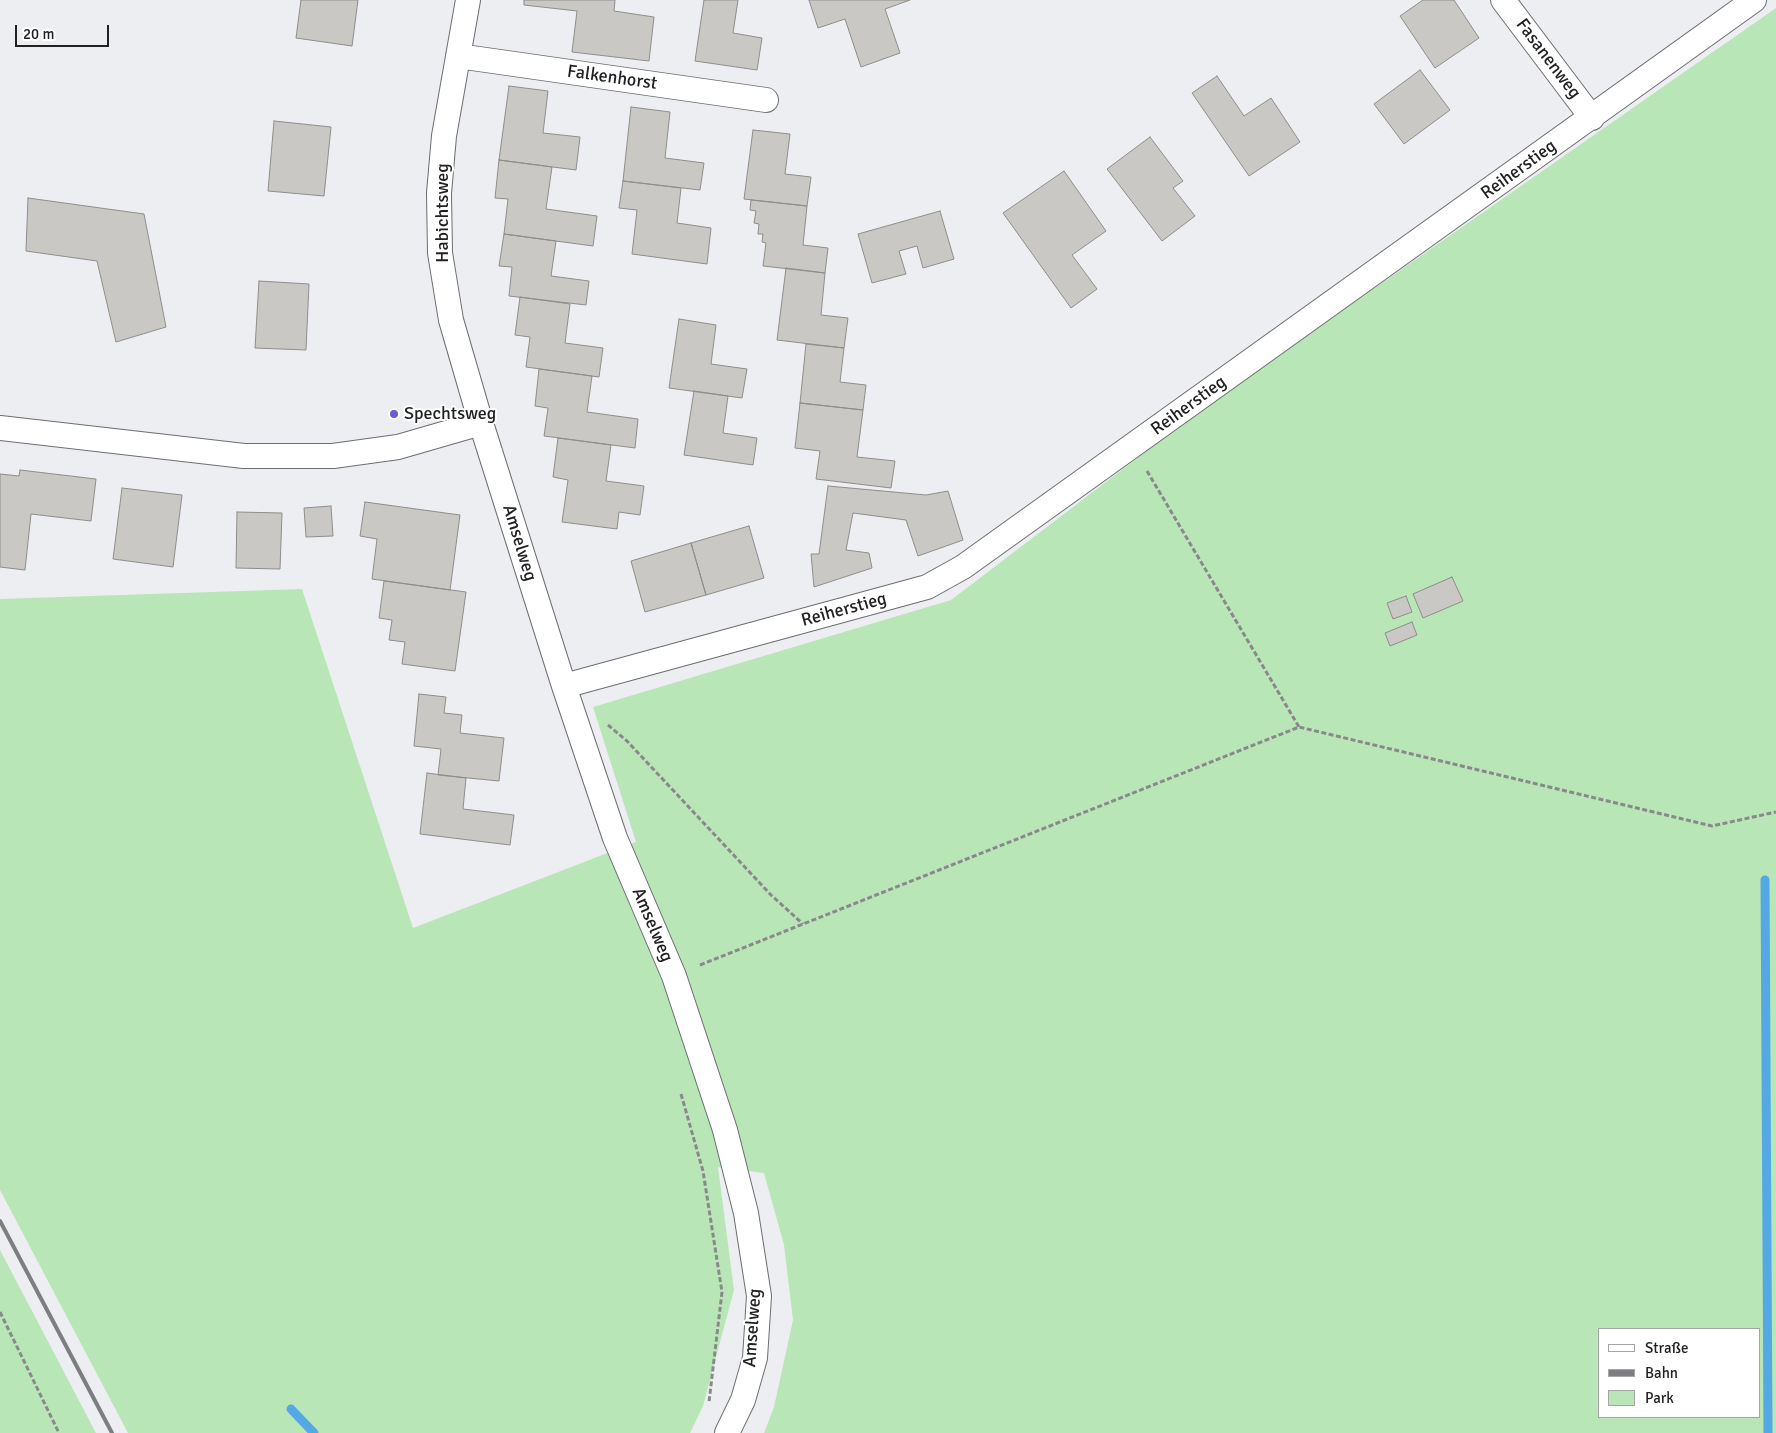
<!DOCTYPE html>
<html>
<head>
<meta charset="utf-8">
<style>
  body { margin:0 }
  #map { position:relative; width:1776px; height:1433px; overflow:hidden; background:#edeef2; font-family:Signika,sans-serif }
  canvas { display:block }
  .legend { position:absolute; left:1598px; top:1328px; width:162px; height:90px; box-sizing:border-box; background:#fff; border:1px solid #a6a6a7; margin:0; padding:6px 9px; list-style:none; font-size:15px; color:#212123 }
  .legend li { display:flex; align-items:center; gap:10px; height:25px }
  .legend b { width:25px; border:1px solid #a6a6a7 }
  .scale { position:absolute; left:15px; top:25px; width:94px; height:22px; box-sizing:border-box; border:2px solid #212123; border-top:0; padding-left:6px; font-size:15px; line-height:18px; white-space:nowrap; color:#212123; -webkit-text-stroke:4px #fff; paint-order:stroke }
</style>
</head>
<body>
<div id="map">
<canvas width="1776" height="1433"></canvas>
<ul class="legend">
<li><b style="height:6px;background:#fff"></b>Straße</li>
<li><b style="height:6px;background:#7d7e81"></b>Bahn</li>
<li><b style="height:14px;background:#b9e6b6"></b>Park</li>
</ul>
<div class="scale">20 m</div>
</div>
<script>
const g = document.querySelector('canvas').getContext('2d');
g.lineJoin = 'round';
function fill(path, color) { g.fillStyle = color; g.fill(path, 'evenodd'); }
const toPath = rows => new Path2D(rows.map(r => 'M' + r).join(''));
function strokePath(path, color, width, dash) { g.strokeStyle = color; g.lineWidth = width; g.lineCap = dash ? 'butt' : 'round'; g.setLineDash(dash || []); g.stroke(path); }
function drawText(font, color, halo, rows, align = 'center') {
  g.font = font + ' Signika,sans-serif'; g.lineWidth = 4; g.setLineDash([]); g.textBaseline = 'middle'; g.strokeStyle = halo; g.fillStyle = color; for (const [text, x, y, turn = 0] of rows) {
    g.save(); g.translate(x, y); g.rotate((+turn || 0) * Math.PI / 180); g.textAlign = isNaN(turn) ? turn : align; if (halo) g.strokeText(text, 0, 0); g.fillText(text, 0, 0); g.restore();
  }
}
fill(toPath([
  [1776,8,1776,1433,764,1433,774,1407,793,1320,784,1245,764,1173,718,1167,734,1290,703,1406,690,1433,128,1433,0,1190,0,599,302,589,413,928,636,842,593,707,951,600,1207,405],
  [1600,1329,1760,1329,1760,1417,1600,1417],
  [0,1250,96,1433,0,1433]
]), '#b9e6b6');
strokePath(toPath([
  [1765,880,1768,1433],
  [291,1409,314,1433]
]), '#54a9e5', 9);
const building = toPath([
  [301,0,358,0,352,46,296,38,301,0],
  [524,0,615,0,614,11,654,17,649,61,572,52,577,11,524,5,524,0],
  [704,0,738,0,733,33,762,38,757,70,695,61,704,0],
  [809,0,910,0,885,9,900,53,861,67,845,19,818,28,809,0],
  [1423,0,1454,0,1479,38,1435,68,1400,16,1423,0],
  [1420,70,1450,110,1404,144,1374,104,1420,70],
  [1217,76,1244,116,1271,98,1300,142,1249,176,1192,93,1217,76],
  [509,86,548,91,543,133,580,137,576,170,499,160,509,86],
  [631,107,670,112,665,158,704,163,700,190,623,181,631,107],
  [274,121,331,127,324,196,268,191,274,121],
  [753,130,790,134,785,174,811,177,807,206,744,199,753,130],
  [1150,137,1183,181,1173,188,1195,216,1162,241,1107,169,1150,137],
  [499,160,552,167,546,209,597,216,593,246,504,234,508,199,495,198,499,160],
  [1064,171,1106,231,1072,255,1097,289,1071,308,1003,213,1064,171],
  [623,181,681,188,677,223,711,228,707,264,632,254,637,210,619,208,623,181],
  [28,198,144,214,166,327,116,342,97,261,26,251,28,198],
  [751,200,807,206,803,245,828,248,825,273,763,266,766,243,762,242,763,234,758,234,759,224,754,223,756,211,750,210,751,200],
  [940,211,954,259,923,268,917,246,899,251,906,274,872,283,858,234,940,211],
  [504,234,556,241,551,276,589,281,586,305,509,296,512,267,499,266,504,234],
  [786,268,825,273,821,315,848,318,844,348,777,340,786,268],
  [259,281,309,284,306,350,255,348,259,281],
  [520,297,570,304,565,343,603,348,599,377,526,367,530,337,515,335,520,297],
  [679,319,716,325,711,364,747,369,742,398,669,388,679,319],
  [806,344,844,348,840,382,866,385,863,410,800,403,806,344],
  [539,369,592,376,587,412,638,419,635,448,544,436,548,408,535,406,539,369],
  [694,391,728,396,723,433,757,438,753,465,684,455,694,391],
  [800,403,863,410,857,457,895,461,891,488,816,479,820,451,795,448,800,403],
  [558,438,611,445,606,481,644,486,640,515,619,512,617,529,562,522,568,480,553,477,558,438],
  [20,470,96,479,91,521,31,514,25,570,0,567,0,474,19,476,20,470],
  [828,486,926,495,948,491,963,540,918,556,906,520,853,513,846,550,869,553,872,568,814,587,811,554,819,554,828,486],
  [122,488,182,495,173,567,113,559,122,488],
  [365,502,460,515,450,590,372,579,377,539,360,536,365,502],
  [331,506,333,536,306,537,304,508,331,506],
  [237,512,282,513,280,569,236,568,237,512],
  [749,526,764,578,706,595,691,543,749,526],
  [691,543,706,595,645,612,631,561,691,543],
  [1452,577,1463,601,1423,618,1413,594,1452,577],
  [384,581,466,592,455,671,402,664,405,642,389,640,392,620,379,618,384,581],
  [1406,596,1412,612,1393,619,1387,603,1406,596],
  [1412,622,1417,635,1390,646,1385,633,1412,622],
  [419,694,446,697,444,713,462,715,460,733,504,738,499,781,438,775,441,749,414,746,419,694],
  [427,773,466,778,463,809,514,815,510,845,420,834,427,773]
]);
fill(building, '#cac8c5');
strokePath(building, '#8f8d8a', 1);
const street = toPath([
  [468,0,444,136,439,193,440,253,451,320,481,423,564,686,615,838,674,976,725,1130,746,1213,759,1296,755,1358,743,1400,727,1433],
  [1503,0,1592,118],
  [458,56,766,100],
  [0,428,244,456,333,456,398,447,481,423],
  [564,686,927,587,963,567,1754,0]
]);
strokePath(street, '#6c6e71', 26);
strokePath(toPath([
  [1147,471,1299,727],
  [608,725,627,741,771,895,803,924],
  [700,965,1299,727,1712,826,1776,812],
  [681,1094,703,1171,722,1292,709,1402],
  [0,1312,59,1433]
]), '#89898c', 3, [5, 2.5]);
strokePath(street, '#fff', 24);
strokePath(toPath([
  [0,1221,112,1433]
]), '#7d7e81', 4);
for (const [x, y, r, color] of [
  [394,414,5,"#695cd6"]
]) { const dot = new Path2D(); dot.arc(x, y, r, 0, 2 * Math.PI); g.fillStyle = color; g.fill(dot); strokePath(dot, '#fff', 2); }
drawText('18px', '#212123', '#fff', [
  ["Fasanenweg",1548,59,53],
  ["Falkenhorst",612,78,8],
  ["Reiherstieg",1519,170,-36],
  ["Habichtsweg",443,213,-90],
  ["Reiherstieg",1189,406,-36],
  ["Amselweg",519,543,73],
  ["Reiherstieg",844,610,-15],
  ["Amselweg",652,925,67],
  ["Amselweg",753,1328,-86]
]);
drawText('18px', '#212123', '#fff', [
  ["Spechtsweg",404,414]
], 'left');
</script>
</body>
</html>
